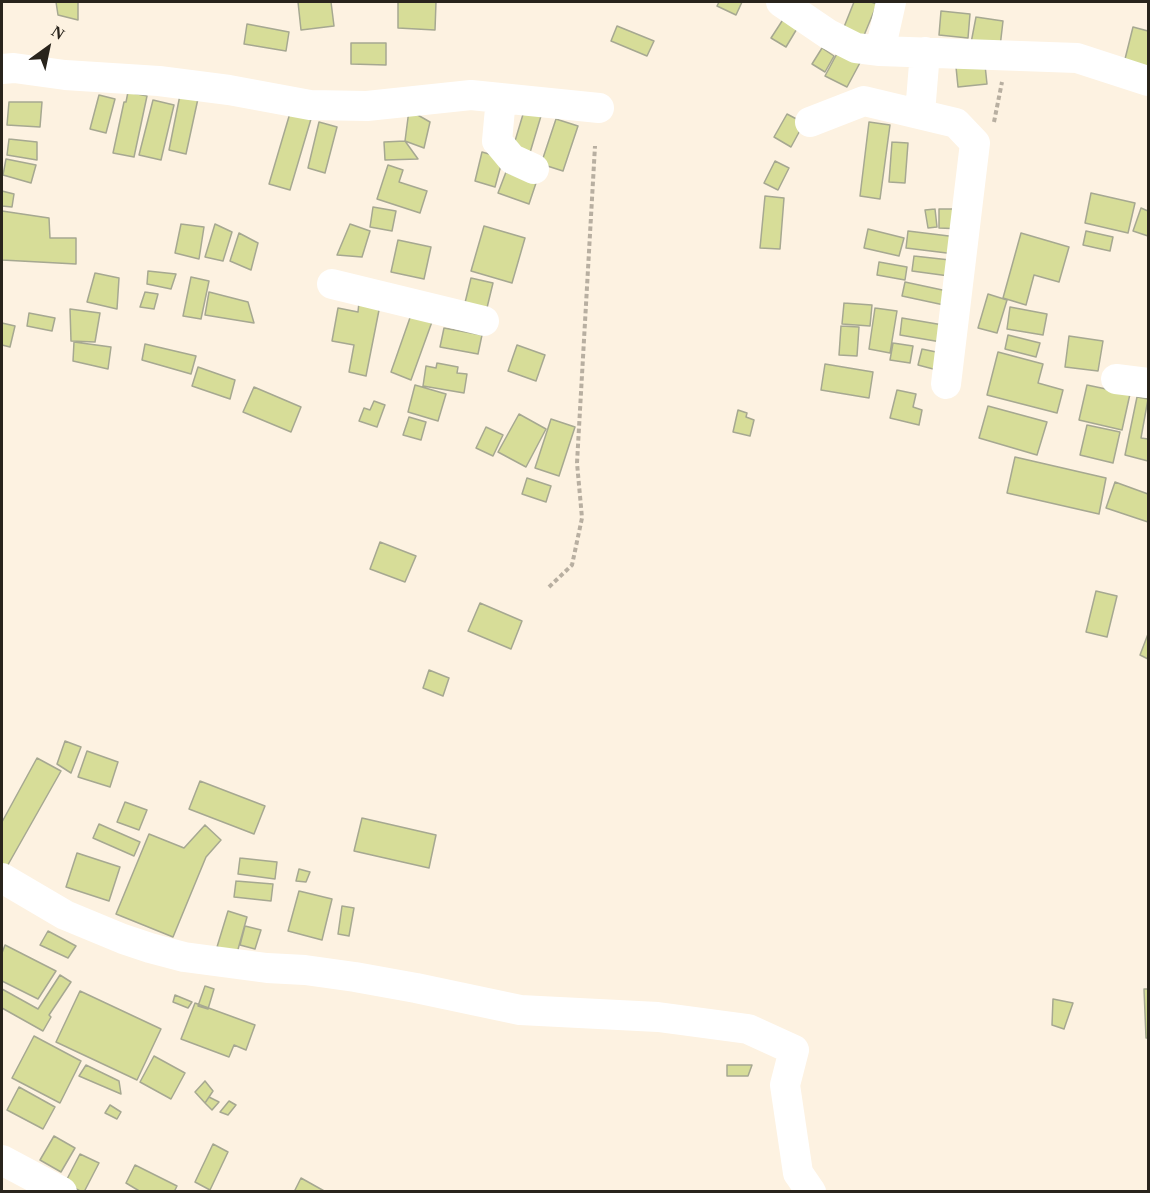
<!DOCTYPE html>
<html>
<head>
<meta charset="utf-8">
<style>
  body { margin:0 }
  #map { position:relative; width:1150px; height:1193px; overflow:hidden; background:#fdf2e1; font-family:Georgia,serif }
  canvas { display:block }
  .frame { position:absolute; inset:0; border:3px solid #29241c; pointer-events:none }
  .north { position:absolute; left:18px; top:18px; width:60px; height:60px; -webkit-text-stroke:4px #fdf2e1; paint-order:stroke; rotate:33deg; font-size:16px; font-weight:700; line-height:24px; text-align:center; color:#29241c }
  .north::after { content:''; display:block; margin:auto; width:21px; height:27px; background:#29241c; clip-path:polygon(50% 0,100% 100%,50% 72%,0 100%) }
</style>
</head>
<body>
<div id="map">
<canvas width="1150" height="1193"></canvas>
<div class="frame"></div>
<div class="north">N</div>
</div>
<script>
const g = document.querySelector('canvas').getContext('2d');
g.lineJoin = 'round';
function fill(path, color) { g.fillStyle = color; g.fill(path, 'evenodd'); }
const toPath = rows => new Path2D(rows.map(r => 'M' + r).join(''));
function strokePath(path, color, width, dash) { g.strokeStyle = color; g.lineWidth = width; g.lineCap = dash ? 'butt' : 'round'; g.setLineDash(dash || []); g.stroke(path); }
const building = toPath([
  [56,2,78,2,78,20,58,15,56,2],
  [298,2,331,2,334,26,301,30,298,2],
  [398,2,436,2,435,30,398,28,398,2],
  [719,2,742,2,736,15,717,6,719,2],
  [854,2,871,2,877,4,860,45,840,37,854,2],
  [941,11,970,14,968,38,939,35,941,11],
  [976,17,1003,21,1000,47,971,43,976,17],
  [784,18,798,27,786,47,771,38,784,18],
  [247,24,289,32,286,51,244,44,247,24],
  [617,26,654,41,647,56,611,41,617,26],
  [1133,27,1148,31,1148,70,1124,63,1133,27],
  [351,43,386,43,386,65,351,64,351,43],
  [822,48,834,56,825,72,812,64,822,48],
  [840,48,862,59,847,87,825,76,840,48],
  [985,65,987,84,958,87,956,67,985,65],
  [181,90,199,94,186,154,169,150,181,90],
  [128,92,147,96,134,157,113,153,124,102,126,102,128,92],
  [99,95,115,99,106,133,90,129,99,95],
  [153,100,174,105,161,160,139,155,153,100],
  [9,102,42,102,40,127,7,125,9,102],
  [409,110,430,122,424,148,405,141,409,110],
  [524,111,541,116,529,156,512,151,524,111],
  [290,113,311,119,290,190,269,184,290,113],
  [787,114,804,123,791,147,774,137,787,114],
  [556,119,578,126,563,171,541,164,556,119],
  [319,122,337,127,325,173,308,168,319,122],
  [869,122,890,125,880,199,860,196,869,122],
  [9,139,37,142,37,160,7,155,9,139],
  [405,141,418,159,385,160,384,142,405,141],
  [892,142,908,143,905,183,889,182,892,142],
  [482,152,503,158,495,187,475,181,482,152],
  [6,159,36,165,31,183,3,175,6,159],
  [775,161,789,168,778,190,764,183,775,161],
  [388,165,403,170,399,182,427,191,420,213,377,199,388,165],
  [506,172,536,183,529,204,498,193,506,172],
  [2,191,14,194,12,207,2,206,2,191],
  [1091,193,1135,203,1128,233,1085,223,1091,193],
  [765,196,784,198,780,249,760,248,765,196],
  [373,207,396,211,392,231,370,227,373,207],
  [1141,208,1148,211,1148,236,1133,231,1141,208],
  [935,209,937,227,928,228,925,210,935,209],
  [939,209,963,209,963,229,939,228,939,209],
  [2,211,49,218,50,238,76,238,76,264,2,260,2,211],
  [181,224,204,227,199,259,175,253,181,224],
  [215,224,232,232,223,261,205,257,215,224],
  [350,224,370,231,362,257,337,255,350,224],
  [484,226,525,238,512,283,471,271,484,226],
  [868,229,904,238,899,256,864,248,868,229],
  [908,231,957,237,955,254,906,248,908,231],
  [1086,231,1113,237,1110,251,1083,245,1086,231],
  [239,233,258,243,251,270,230,261,239,233],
  [1021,233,1069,247,1059,282,1034,275,1026,305,1003,298,1021,233],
  [398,240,431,247,424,279,391,272,398,240],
  [914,256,950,260,949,276,912,271,914,256],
  [879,262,907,267,905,280,877,275,879,262],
  [148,271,176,274,171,289,147,284,148,271],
  [95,273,119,278,117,309,87,302,95,273],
  [191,277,209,281,201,319,183,316,191,277],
  [471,278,493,283,485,316,463,311,471,278],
  [905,282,947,291,944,305,902,296,905,282],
  [145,292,158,294,154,309,140,307,145,292],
  [209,292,248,302,254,323,205,315,209,292],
  [988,294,1007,300,997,333,978,328,988,294],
  [359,302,380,305,366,376,349,372,354,345,332,341,338,308,358,312,359,302],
  [844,303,872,305,870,326,842,324,844,303],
  [1010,307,1047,314,1043,335,1007,329,1010,307],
  [875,308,897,311,890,353,869,349,875,308],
  [70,309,100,313,95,342,71,341,70,309],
  [412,312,433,319,411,380,391,372,412,312],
  [29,313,55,318,52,331,27,326,29,313],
  [902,318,943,325,941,342,900,335,902,318],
  [2,323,15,326,10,347,2,345,2,323],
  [841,326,859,327,857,356,839,355,841,326],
  [444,328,482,335,478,354,440,347,444,328],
  [1008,335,1040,343,1036,357,1005,349,1008,335],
  [1069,336,1103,341,1098,371,1065,367,1069,336],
  [74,342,111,347,108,369,73,361,74,342],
  [893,343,913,346,910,363,890,360,893,343],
  [145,344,196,356,191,374,142,360,145,344],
  [517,345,545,355,536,381,508,371,517,345],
  [922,349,941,353,937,370,918,365,922,349],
  [998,352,1043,364,1038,383,1063,390,1057,413,987,395,998,352],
  [437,363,458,367,457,373,467,374,464,393,423,386,426,366,436,368,437,363],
  [825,364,873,372,869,398,821,390,825,364],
  [198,367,235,380,230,399,192,386,198,367],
  [415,385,446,394,438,421,408,412,415,385],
  [1087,385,1130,394,1122,430,1079,420,1087,385],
  [254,387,301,407,291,432,243,412,254,387],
  [897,390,916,394,913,407,922,410,919,425,890,418,897,390],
  [1137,397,1148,399,1141,438,1148,439,1148,461,1125,455,1137,397],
  [374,401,385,405,377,427,359,421,364,408,370,410,374,401],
  [988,406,1047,422,1037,455,979,438,988,406],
  [738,410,747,413,746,417,754,420,750,436,733,432,738,410],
  [519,414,546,429,526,467,498,452,519,414],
  [409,417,426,422,421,440,403,435,409,417],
  [551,419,575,427,559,476,535,468,551,419],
  [1087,425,1120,432,1113,463,1080,455,1087,425],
  [486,427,503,435,493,456,476,448,486,427],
  [1015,457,1106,478,1099,514,1007,493,1015,457],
  [527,478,551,486,546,502,522,494,527,478],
  [1115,482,1148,494,1148,522,1106,508,1115,482],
  [380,542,416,556,405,582,370,569,380,542],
  [1096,591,1117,596,1107,637,1086,632,1096,591],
  [480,603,522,621,511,649,468,631,480,603],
  [1148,634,1148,659,1140,655,1148,634],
  [429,670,449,678,443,696,423,688,429,670],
  [65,741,81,747,71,773,57,764,65,741],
  [87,751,118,762,110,787,78,777,87,751],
  [37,758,61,771,5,870,2,868,2,822,37,758],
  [200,781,265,806,254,834,189,809,200,781],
  [125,802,147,810,139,830,117,822,125,802],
  [362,818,436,835,429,868,354,851,362,818],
  [99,824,140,842,134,856,93,838,99,824],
  [205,825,221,840,206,857,173,937,116,914,149,834,184,848,205,825],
  [77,853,120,867,109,901,66,887,77,853],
  [240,858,277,862,275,879,238,874,240,858],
  [299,869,310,872,306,882,296,881,299,869],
  [236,881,273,884,271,901,234,897,236,881],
  [299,891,332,899,322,940,288,931,299,891],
  [342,906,354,908,349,936,338,934,342,906],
  [228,911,247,917,237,953,217,947,228,911],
  [245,926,261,930,255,949,240,945,245,926],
  [48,931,76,946,68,958,40,945,48,931],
  [5,945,56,971,38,999,2,981,2,953,5,945],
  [60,975,71,982,49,1015,51,1017,43,1031,2,1008,2,989,38,1009,60,975],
  [205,986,214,989,208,1009,198,1006,205,986],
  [1144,989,1148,989,1148,1038,1146,1038,1144,989],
  [80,991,161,1029,137,1080,56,1042,80,991],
  [175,995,192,1002,188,1008,173,1002,175,995],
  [1053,999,1073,1003,1064,1029,1052,1025,1053,999],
  [195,1003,255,1025,246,1050,234,1045,229,1057,181,1039,195,1003],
  [34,1036,81,1061,60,1103,12,1078,34,1036],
  [154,1056,185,1073,171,1099,140,1082,154,1056],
  [86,1065,119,1081,121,1094,79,1076,86,1065],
  [727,1065,752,1065,748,1076,727,1076,727,1065],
  [205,1081,213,1091,205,1103,195,1092,205,1081],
  [19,1087,55,1107,43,1129,7,1110,19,1087],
  [209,1097,219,1102,212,1110,205,1103,209,1097],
  [229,1101,236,1105,228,1115,220,1112,229,1101],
  [110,1105,121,1112,117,1119,105,1113,110,1105],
  [54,1136,75,1148,61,1172,40,1160,54,1136],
  [213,1144,228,1152,210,1190,195,1182,213,1144],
  [80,1154,99,1163,84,1192,82,1192,65,1183,80,1154],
  [135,1165,177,1186,174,1192,141,1192,126,1183,135,1165],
  [301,1178,326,1192,294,1192,301,1178]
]);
fill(building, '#d7dd98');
strokePath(building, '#a6a891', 1.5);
strokePath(toPath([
  [994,122,1002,82],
  [549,587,572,565,582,518,577,463,595,146]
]), '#b8afa1', 4, [4.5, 3]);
strokePath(toPath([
  [781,2,828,34,856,48,880,51,1077,58,1148,81],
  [880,51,891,2],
  [2,69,14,68,65,75,159,81,229,90,310,105,367,106,471,95,599,108],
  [501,98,497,141,512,159,534,169],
  [920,113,925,52],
  [810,122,864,101,956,123,975,143,946,384],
  [332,284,484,321],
  [1116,379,1148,383],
  [2,878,65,915,123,939,150,948,184,957,267,968,305,970,355,977,416,988,520,1010,658,1017,748,1029,794,1050,785,1085,798,1173,811,1192],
  [2,1160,62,1192]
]), '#fff', 30);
</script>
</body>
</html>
